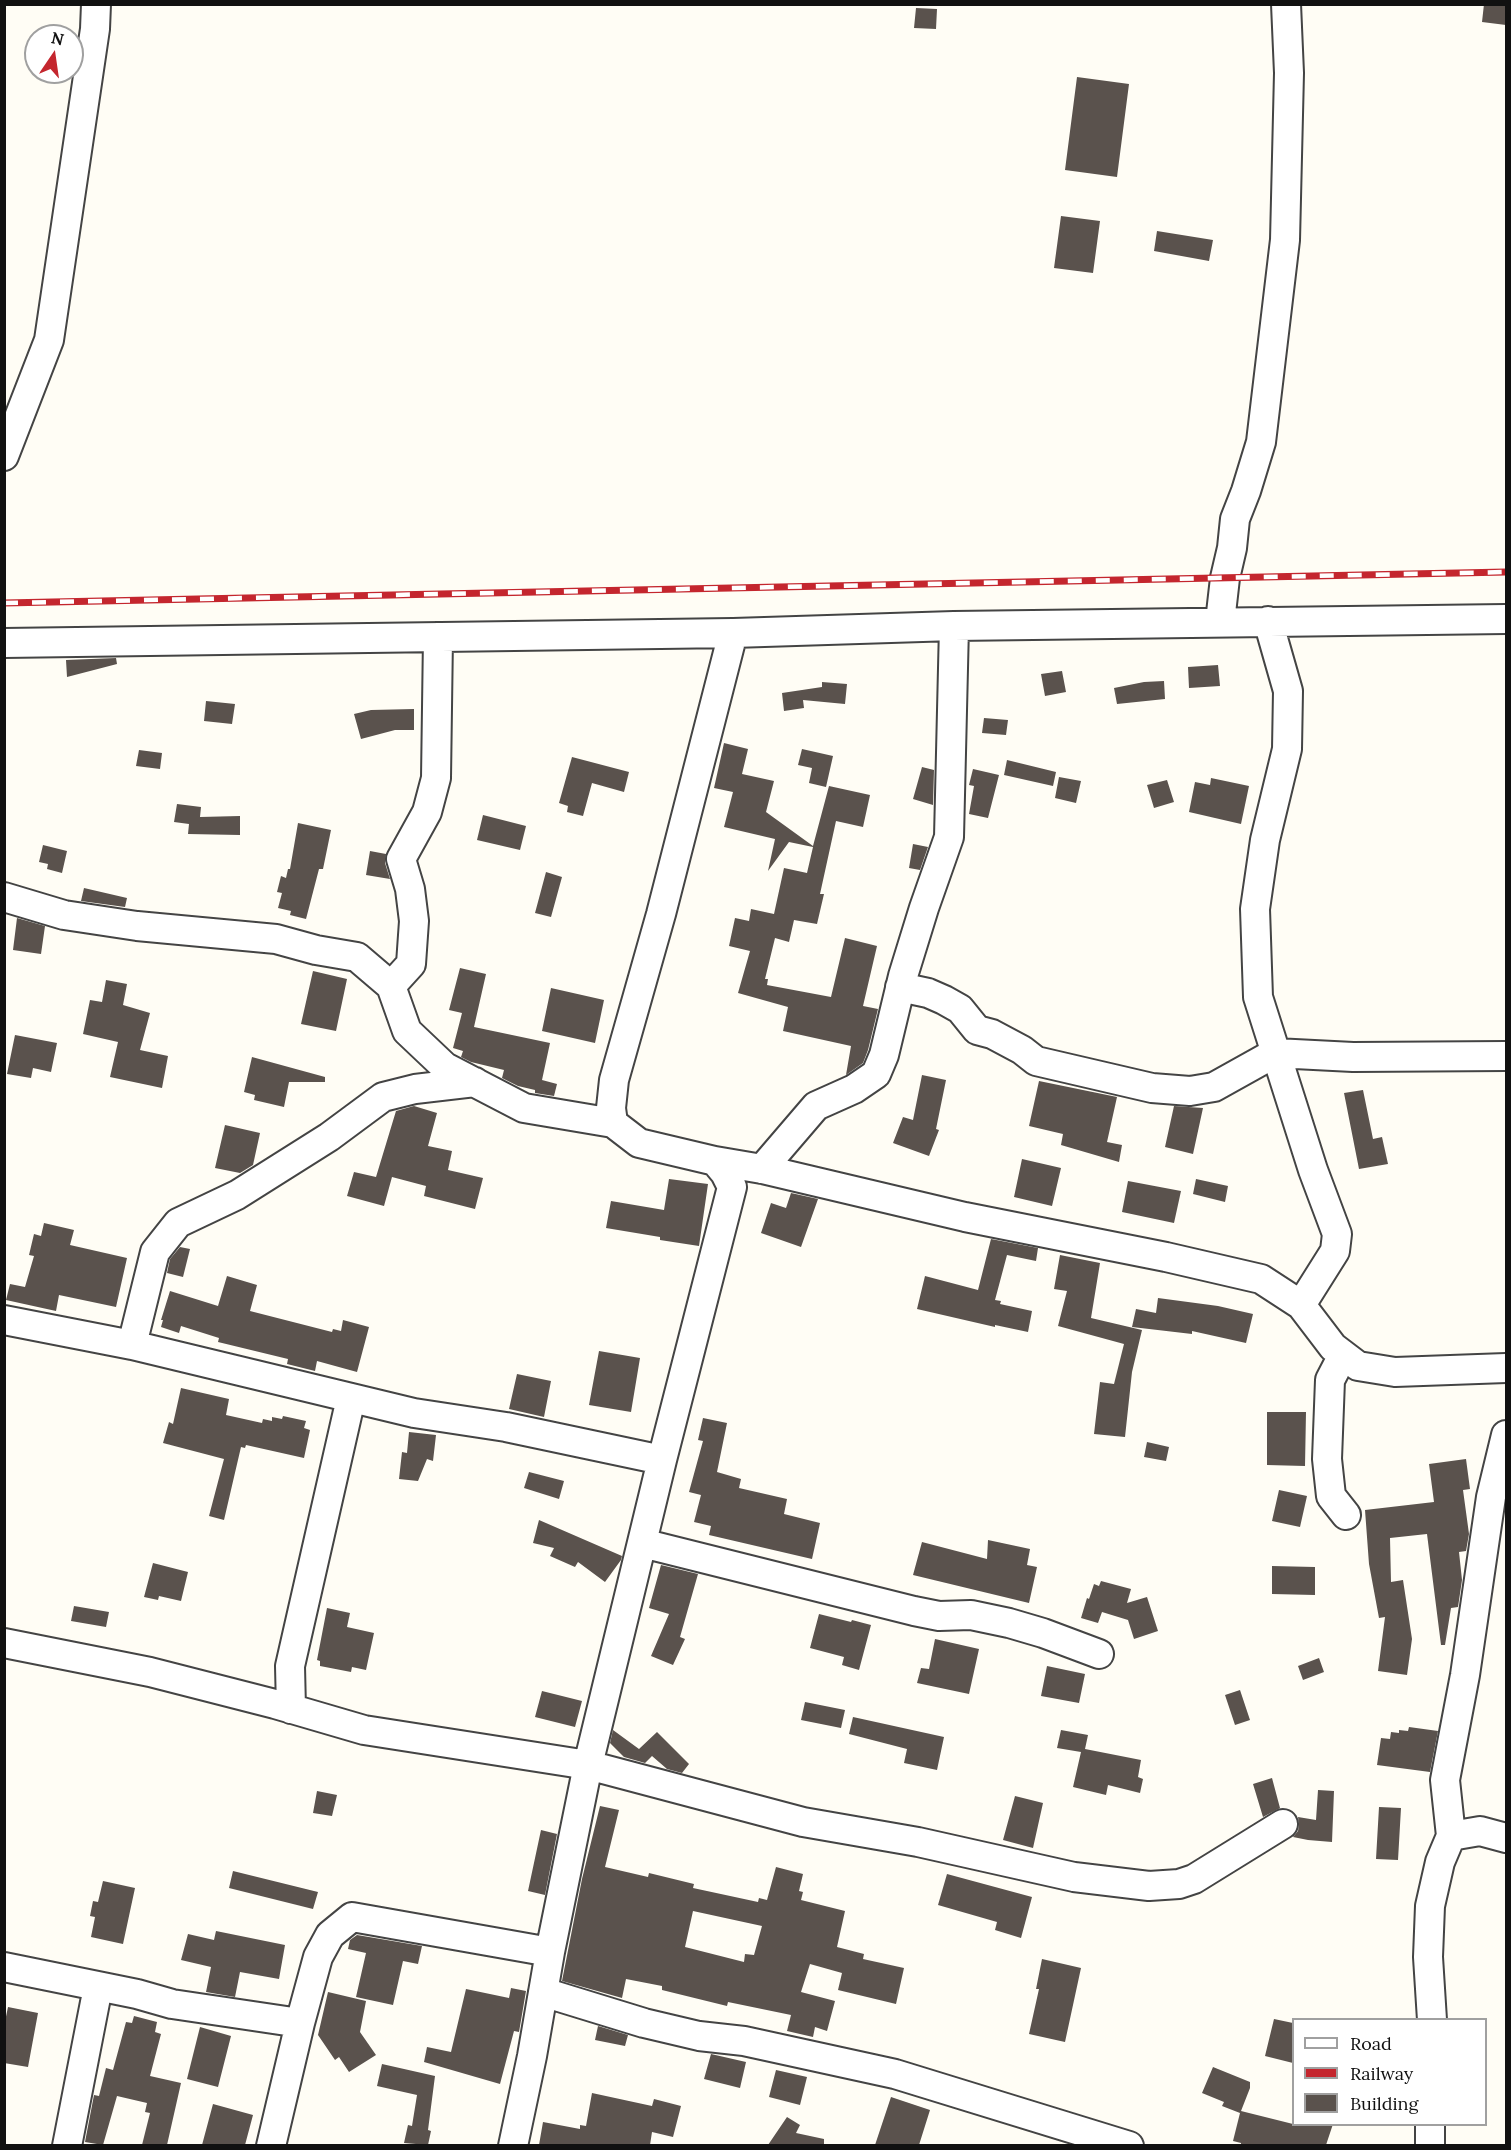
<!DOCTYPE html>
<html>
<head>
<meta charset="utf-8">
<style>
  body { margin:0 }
  #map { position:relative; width:1511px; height:2150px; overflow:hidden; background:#fffdf5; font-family:Lora,serif }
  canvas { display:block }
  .frame { position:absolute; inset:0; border:6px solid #111; pointer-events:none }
  .legend { position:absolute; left:1292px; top:2018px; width:195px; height:108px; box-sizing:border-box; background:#fff; border:2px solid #a0a0a0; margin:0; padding:8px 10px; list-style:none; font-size:18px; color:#111 }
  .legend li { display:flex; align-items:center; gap:12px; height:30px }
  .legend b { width:30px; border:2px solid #a0a0a0 }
  .north { position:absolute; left:24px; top:24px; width:60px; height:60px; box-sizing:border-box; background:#fff; border:2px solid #a0a0a0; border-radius:50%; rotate:13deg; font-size:16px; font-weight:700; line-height:24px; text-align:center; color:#111 }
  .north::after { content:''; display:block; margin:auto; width:21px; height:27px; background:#c4262e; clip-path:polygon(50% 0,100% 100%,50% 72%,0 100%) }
</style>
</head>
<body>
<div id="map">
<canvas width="1511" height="2150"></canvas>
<div class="frame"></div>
<ul class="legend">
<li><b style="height:8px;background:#fff"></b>Road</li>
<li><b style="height:8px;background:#c4262e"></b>Railway</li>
<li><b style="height:16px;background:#5a524d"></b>Building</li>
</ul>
<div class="north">N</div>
</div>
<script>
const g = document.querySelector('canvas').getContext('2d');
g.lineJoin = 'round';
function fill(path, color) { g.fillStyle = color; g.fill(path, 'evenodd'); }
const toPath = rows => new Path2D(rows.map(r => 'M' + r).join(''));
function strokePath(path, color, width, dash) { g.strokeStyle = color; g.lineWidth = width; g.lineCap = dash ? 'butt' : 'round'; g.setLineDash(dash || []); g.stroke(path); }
fill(toPath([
  [1484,4,1506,4,1506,25,1482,22],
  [916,8,937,9,936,29,914,28],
  [1077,77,1129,84,1117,177,1065,170],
  [1061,216,1100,221,1093,273,1054,268],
  [1157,231,1213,240,1209,261,1154,251],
  [116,658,117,664,67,677,66,660],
  [1218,665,1220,686,1189,688,1188,667],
  [1062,671,1066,692,1045,696,1041,674],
  [1164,681,1165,699,1117,704,1114,688,1144,682],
  [822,682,847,684,845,704,803,700,804,708,784,711,782,693,822,687],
  [206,701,235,704,232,724,204,721],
  [414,709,414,730,395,730,361,739,354,714,371,710],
  [984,718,1008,720,1006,735,982,733],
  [724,743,748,749,742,774,774,781,766,812,813,846,829,786,870,795,863,827,836,821,820,894,824,894,817,924,794,920,789,942,775,938,765,979,768,979,767,985,831,997,845,938,877,946,863,1006,878,1009,868,1050,863,1063,846,1075,851,1046,783,1031,788,1007,738,993,750,951,729,946,735,918,749,921,751,909,774,914,784,868,807,873,813,847,789,842,768,871,775,839,724,827,733,792,714,788],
  [802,749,833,756,826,787,809,783,812,768,798,765],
  [139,750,162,753,160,769,136,766],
  [572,757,629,772,624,792,592,783,583,816,567,812,568,806,559,803],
  [1007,760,1056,772,1053,786,1004,775],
  [922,767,934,770,933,805,913,799],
  [973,769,999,775,988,818,969,814,974,786,969,785],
  [1059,777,1081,781,1076,803,1055,798],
  [1211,778,1249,786,1241,824,1189,812,1195,782,1210,785],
  [1167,780,1174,802,1154,808,1147,785],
  [177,804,201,807,200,817,240,816,240,835,188,834,189,824,174,822],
  [483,815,526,826,520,850,477,840],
  [298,823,331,830,323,869,319,869,306,919,290,915,291,911,278,908,282,893,277,892,281,876,286,878,288,869,290,869],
  [913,844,928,847,920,870,909,868],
  [43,845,67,851,62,873,47,869,48,864,39,862],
  [370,851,386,854,385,863,390,879,366,875],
  [546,872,562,877,551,917,535,913],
  [84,888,127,898,125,907,81,901],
  [17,918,45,926,41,954,13,950],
  [460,968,486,974,474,1027,550,1043,542,1080,557,1084,554,1096,535,1093,535,1090,518,1086,502,1078,504,1070,471,1062,461,1057,463,1051,453,1048,462,1013,449,1010],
  [313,971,347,979,336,1031,301,1024],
  [106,980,127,984,123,1005,150,1013,140,1050,168,1056,162,1088,110,1077,118,1042,83,1034,90,1000,102,1002],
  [551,988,604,1000,595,1043,542,1031],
  [15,1035,57,1043,51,1072,33,1068,31,1078,7,1074],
  [252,1057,325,1077,325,1082,289,1082,284,1107,254,1100,255,1095,244,1092],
  [922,1075,946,1080,936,1129,939,1130,929,1156,893,1143,903,1117,913,1120],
  [1039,1081,1117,1097,1107,1142,1122,1145,1119,1162,1061,1145,1063,1134,1029,1126],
  [1363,1090,1373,1139,1382,1137,1388,1164,1359,1169,1344,1093],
  [414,1106,437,1113,428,1146,452,1151,448,1170,483,1178,475,1209,424,1196,426,1186,392,1177,384,1206,347,1196,354,1172,376,1177,396,1111],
  [1174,1106,1203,1108,1193,1154,1165,1147],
  [225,1125,260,1133,253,1165,240,1173,215,1168],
  [1022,1159,1061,1168,1052,1206,1014,1197],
  [669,1179,708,1184,699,1246,660,1240,660,1237,606,1228,611,1201,664,1210],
  [1196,1179,1228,1186,1225,1202,1193,1194],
  [1128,1181,1181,1191,1174,1223,1122,1212],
  [791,1193,818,1199,801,1247,761,1233,771,1203,786,1208],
  [44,1223,74,1230,70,1245,127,1258,116,1307,59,1295,56,1311,6,1300,10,1284,25,1287,34,1256,29,1255,34,1234,41,1236],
  [991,1239,1038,1248,1036,1261,1007,1255,995,1300,1001,1301,1000,1304,1032,1311,1028,1332,995,1325,995,1327,917,1309,925,1276,978,1290],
  [180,1247,190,1249,183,1277,167,1273,170,1259],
  [1060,1255,1100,1263,1091,1318,1142,1330,1132,1372,1125,1437,1094,1434,1100,1382,1114,1384,1124,1344,1058,1326,1067,1291,1054,1289],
  [227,1276,257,1285,250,1311,332,1332,333,1329,341,1331,343,1320,369,1327,357,1372,317,1361,315,1371,287,1364,288,1359,218,1342,219,1338,181,1326,179,1333,161,1327,163,1320,161,1320,170,1291,218,1306],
  [1158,1298,1218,1306,1253,1314,1246,1343,1192,1331,1192,1334,1132,1327,1136,1309,1156,1313],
  [599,1351,640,1358,631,1412,589,1405],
  [517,1374,551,1381,544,1417,509,1409],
  [181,1388,229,1399,226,1415,262,1423,263,1419,272,1421,272,1417,282,1419,283,1416,306,1421,304,1428,310,1430,304,1458,246,1445,245,1448,241,1447,224,1520,209,1516,224,1459,163,1443,169,1422,173,1424],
  [1267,1412,1306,1412,1305,1466,1267,1465],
  [703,1418,727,1423,717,1472,741,1479,739,1488,787,1499,784,1514,820,1523,812,1559,709,1535,711,1526,694,1522,701,1495,689,1492,703,1441,698,1440],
  [409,1432,436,1435,433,1461,427,1459,418,1481,399,1479,402,1452,407,1453],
  [1147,1442,1169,1447,1166,1461,1144,1457],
  [1466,1459,1470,1489,1463,1490,1469,1534,1466,1551,1459,1552,1462,1580,1458,1607,1451,1608,1445,1645,1441,1645,1427,1534,1390,1538,1391,1582,1403,1580,1412,1639,1407,1675,1378,1671,1385,1617,1379,1618,1369,1564,1365,1510,1434,1502,1429,1464],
  [529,1472,564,1481,559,1499,524,1488],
  [1279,1490,1307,1496,1300,1527,1272,1521],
  [539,1520,622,1556,621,1560,605,1582,578,1562,575,1567,550,1556,554,1548,533,1543],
  [988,1540,1030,1549,1027,1565,1037,1567,1029,1603,913,1575,922,1542,987,1559],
  [153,1563,188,1572,181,1601,159,1596,158,1600,144,1597],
  [661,1565,698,1574,680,1637,685,1639,673,1665,651,1656,669,1614,649,1608],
  [1272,1566,1315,1567,1315,1595,1272,1594],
  [1101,1581,1131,1589,1127,1603,1147,1597,1158,1631,1134,1639,1128,1620,1102,1612,1098,1623,1081,1618,1087,1598,1089,1599,1094,1584,1099,1586],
  [74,1606,109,1612,106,1627,71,1621],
  [327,1608,350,1613,347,1627,374,1633,366,1670,352,1667,351,1672,320,1666,320,1661,317,1660],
  [819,1614,851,1622,852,1620,871,1625,859,1670,842,1665,844,1657,810,1648],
  [935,1639,979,1649,969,1694,917,1683,921,1668,929,1669],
  [1319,1658,1324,1672,1303,1680,1298,1666],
  [1047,1666,1085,1674,1079,1703,1041,1696],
  [1240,1690,1250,1720,1235,1725,1225,1695],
  [542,1691,582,1701,575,1727,535,1717],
  [805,1702,845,1710,841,1728,801,1720],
  [853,1717,944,1737,937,1770,904,1763,907,1749,849,1734],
  [1409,1727,1438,1731,1430,1772,1377,1765,1381,1738,1390,1739,1391,1732,1399,1733,1399,1730,1408,1731],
  [613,1730,639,1749,657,1732,689,1764,682,1773,667,1769,652,1756,645,1763,624,1757,610,1743],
  [1061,1730,1088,1735,1085,1749,1141,1760,1138,1777,1143,1779,1140,1793,1108,1785,1106,1795,1073,1787,1081,1752,1057,1748],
  [1272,1778,1280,1808,1263,1817,1253,1784],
  [1318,1790,1334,1791,1332,1842,1308,1840,1293,1837,1298,1831,1299,1824,1298,1817,1316,1820],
  [317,1791,337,1795,332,1816,313,1813],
  [1015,1796,1043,1803,1033,1848,1003,1840],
  [600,1806,619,1810,605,1867,648,1877,649,1873,694,1884,693,1888,758,1902,759,1898,767,1900,776,1867,803,1874,799,1891,803,1892,801,1900,845,1911,837,1947,864,1954,863,1959,904,1968,896,2004,838,1990,842,1973,810,1964,801,1992,835,2001,827,2031,815,2027,813,2037,787,2031,791,2015,728,2002,727,2006,662,1990,662,1986,626,1979,622,1998,562,1981,582,1879],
  [693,1911,762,1926,754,1955,745,1954,744,1962,685,1947],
  [1379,1807,1401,1808,1398,1860,1376,1859],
  [541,1830,557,1834,545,1895,528,1891],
  [233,1871,318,1892,313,1909,229,1888],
  [947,1874,1032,1897,1021,1938,995,1930,997,1922,938,1905],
  [103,1881,135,1888,123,1944,91,1937,95,1917,90,1916,93,1901,98,1902],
  [216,1931,285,1945,279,1979,240,1972,235,1997,206,1992,211,1967,181,1960,188,1934,214,1940],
  [357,1935,422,1946,418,1964,403,1961,393,2005,356,1997,366,1953,348,1949,350,1940],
  [1042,1959,1081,1968,1065,2042,1029,2034,1039,1989,1036,1989],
  [511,1988,526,1991,519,2032,514,2031,500,2084,424,2062,427,2047,451,2052,466,1989,509,1998],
  [328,1992,366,2001,360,2032,376,2055,349,2072,339,2057,335,2060,318,2035],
  [8,2007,38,2013,28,2067,4,2063,4,2026],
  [134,2016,157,2022,155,2032,161,2034,150,2076,181,2083,167,2145,142,2145,150,2113,145,2112,147,2103,117,2096,103,2145,85,2142,94,2095,99,2096,106,2068,113,2070,126,2022,132,2023],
  [1274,2019,1293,2023,1293,2063,1265,2056],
  [598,2026,628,2035,625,2046,595,2040],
  [200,2027,231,2036,218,2087,187,2079],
  [711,2054,746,2062,740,2088,704,2079],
  [382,2064,435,2076,428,2130,431,2131,428,2145,404,2143,408,2125,412,2126,417,2095,377,2086],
  [1213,2067,1250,2082,1250,2088,1241,2111,1293,2124,1333,2124,1326,2145,1241,2145,1241,2143,1233,2141,1240,2113,1222,2106,1224,2102,1202,2093],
  [776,2070,807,2077,800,2105,769,2097],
  [592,2093,652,2106,654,2099,681,2106,673,2137,652,2132,650,2145,539,2145,543,2122,580,2129,580,2125,586,2126],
  [891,2097,930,2110,919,2145,875,2145],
  [213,2104,253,2115,245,2145,202,2145],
  [787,2117,800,2125,796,2133,824,2139,824,2145,768,2145]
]), '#5a524d');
const minor = toPath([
  [4,456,49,340,95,29,96,4],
  [1268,621,1288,691,1287,749,1265,840,1255,909,1258,997,1313,1170,1337,1234,1335,1251,1301,1305],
  [1220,622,1225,578,1232,548,1235,519,1246,491,1261,442,1285,240,1289,73,1286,4],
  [4,643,733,633,954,626,1506,619],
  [4,897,64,915,137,926,276,939,316,950,357,957,391,986,407,1031,445,1067,524,1108,613,1123],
  [391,986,411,964,414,921,410,889,401,859,427,812,436,778,438,637],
  [900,987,928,993,944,1000,960,1009,977,1030,992,1034,1022,1050,1036,1061,1152,1088,1190,1091,1214,1087,1275,1053,1353,1057,1506,1056],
  [715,1161,762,1169,965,1217,1166,1257,1261,1279,1301,1305,1333,1347,1358,1366,1395,1372,1506,1368],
  [762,1169,816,1106,854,1089,876,1074,884,1055,903,976,924,908,949,837,954,626],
  [4,1320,132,1345,414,1413,506,1427,662,1460],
  [132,1345,155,1252,178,1223,237,1195,329,1137,383,1097,415,1089,475,1082],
  [1343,1355,1330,1380,1327,1459,1331,1496,1346,1515],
  [642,1543,914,1611,939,1616,971,1615,1009,1623,1043,1633,1099,1654],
  [4,1643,150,1672,275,1704,364,1730,588,1765,803,1822,918,1842,1074,1877,1149,1886,1179,1884,1194,1879,1283,1824],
  [291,1709,290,1666,351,1398],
  [1451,1836,1445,1780,1465,1675,1491,1497,1506,1435],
  [4,1967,137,1994,172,2004,300,2023],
  [543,1992,644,2023,699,2036,744,2041,895,2074,1129,2146],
  [1432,2020,1428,1957,1430,1906,1440,1862,1451,1836,1480,1831,1506,1838],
  [67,2146,98,1987],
  [271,2146,300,2023,318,1957,330,1935,352,1917,550,1952],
  [513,2146,532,2056,550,1952,588,1765,662,1460,732,1187,725,1173,715,1161,639,1143,613,1123,611,1108,614,1080,661,914,733,633],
  [1430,2146,1430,2124]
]);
strokePath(minor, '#444', 32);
strokePath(minor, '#fff', 28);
const rail = toPath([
  [4,603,1506,572]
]);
strokePath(rail, '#c4262e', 7);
strokePath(rail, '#fff', 4.5, [14]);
</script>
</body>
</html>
